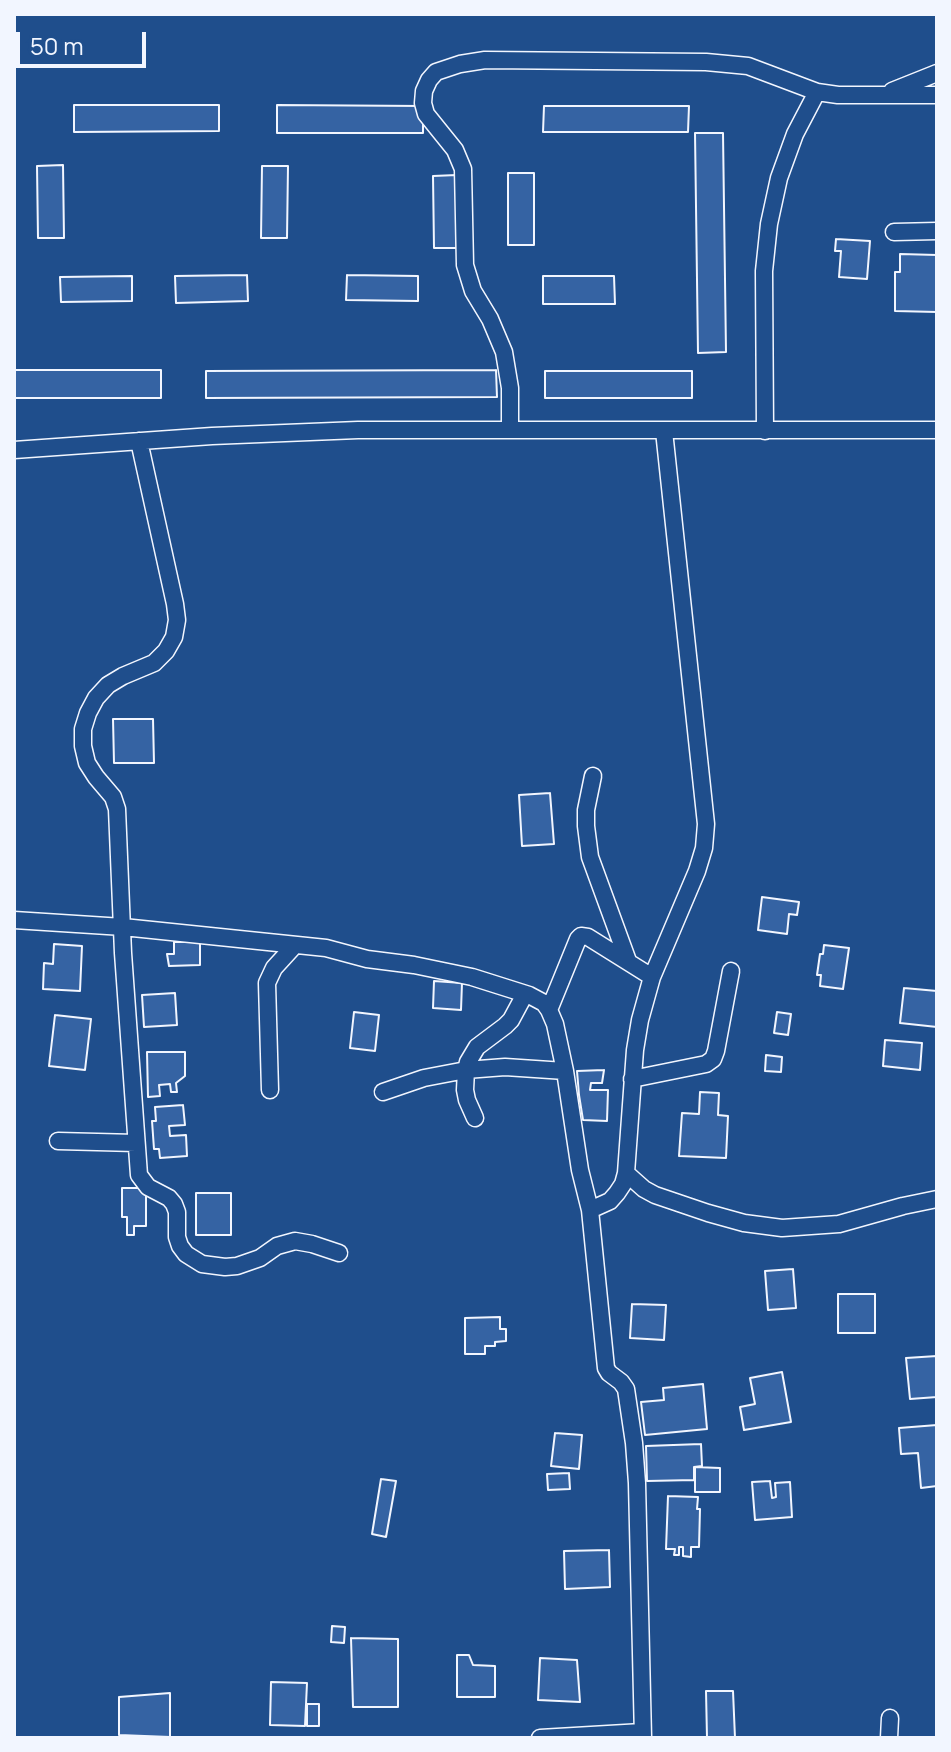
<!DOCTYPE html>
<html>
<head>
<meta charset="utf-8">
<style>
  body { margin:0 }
  #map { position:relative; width:951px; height:1752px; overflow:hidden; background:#1f4e8c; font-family:Manrope,sans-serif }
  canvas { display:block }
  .frame { position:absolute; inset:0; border:16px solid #f2f6ff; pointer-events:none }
  .scale { position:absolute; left:16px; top:32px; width:130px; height:36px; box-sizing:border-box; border:4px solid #f2f6ff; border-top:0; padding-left:10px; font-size:24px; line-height:28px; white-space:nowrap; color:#f2f6ff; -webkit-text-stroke:6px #1f4e8c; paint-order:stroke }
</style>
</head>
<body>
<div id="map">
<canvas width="951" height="1752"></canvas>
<div class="frame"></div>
<div class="scale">50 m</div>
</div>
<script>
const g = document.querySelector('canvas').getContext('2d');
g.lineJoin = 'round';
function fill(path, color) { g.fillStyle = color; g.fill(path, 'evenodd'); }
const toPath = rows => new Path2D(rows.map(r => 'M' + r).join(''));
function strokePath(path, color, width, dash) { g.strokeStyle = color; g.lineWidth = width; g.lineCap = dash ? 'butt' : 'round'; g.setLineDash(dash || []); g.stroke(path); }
const building = toPath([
  [74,105,219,105,219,131,74,132,74,105],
  [277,105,423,106,423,133,277,133,277,105],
  [544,106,689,106,688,132,543,132,544,106],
  [695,133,723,133,726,352,698,353,695,133],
  [63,165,64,238,38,238,37,166,63,165],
  [262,166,288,166,287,238,261,238,262,166],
  [508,173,534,173,534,245,508,245,508,173],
  [457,175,458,248,434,248,433,176,457,175],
  [836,239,870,241,867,279,839,277,841,251,835,251,836,239],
  [900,254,937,255,937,312,895,311,895,272,900,272,900,254],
  [247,275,248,301,176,303,175,276,247,275],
  [347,275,418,276,418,301,346,300,347,275],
  [132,276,132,301,61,302,60,277,132,276],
  [543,276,614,276,615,304,543,304,543,276],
  [15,370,161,370,161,398,15,398,15,370],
  [496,370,497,397,206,398,206,371,496,370],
  [545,371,692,371,692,398,545,398,545,371],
  [113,719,153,719,154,763,114,763,113,719],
  [550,793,554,844,522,846,519,795,550,793],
  [762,897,799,902,797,915,789,914,787,934,758,930,762,897],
  [174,942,200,942,200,965,169,966,167,954,174,954,174,942],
  [54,944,82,946,80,991,43,989,44,963,53,964,54,944],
  [824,945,849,948,843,989,820,986,821,975,817,975,820,954,823,954,824,945],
  [434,981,462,983,461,1010,433,1008,434,981],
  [904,988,937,991,937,1027,900,1023,904,988],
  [175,993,177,1025,144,1027,142,995,175,993],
  [354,1012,379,1015,375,1051,350,1048,354,1012],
  [777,1012,791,1014,788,1035,774,1033,777,1012],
  [55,1015,91,1019,85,1070,49,1066,55,1015],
  [885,1040,922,1043,920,1070,883,1066,885,1040],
  [147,1052,185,1052,185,1076,176,1083,177,1092,171,1092,170,1084,159,1085,160,1096,148,1097,147,1052],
  [766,1055,782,1057,781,1072,765,1071,766,1055],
  [604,1070,602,1083,591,1083,590,1090,608,1090,607,1121,583,1120,579,1095,577,1071,604,1070],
  [700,1092,719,1093,718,1115,728,1116,726,1158,679,1156,682,1113,699,1114,700,1092],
  [183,1105,185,1125,169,1126,170,1136,186,1135,187,1156,160,1158,159,1149,154,1149,152,1121,156,1121,155,1107,183,1105],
  [122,1188,146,1188,146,1226,134,1226,134,1235,127,1235,127,1217,122,1217,122,1188],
  [196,1193,231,1193,231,1235,196,1235,196,1193],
  [793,1269,796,1308,768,1310,765,1271,793,1269],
  [838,1294,875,1294,875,1333,838,1333,838,1294],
  [632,1304,666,1305,664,1340,630,1338,632,1304],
  [500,1317,500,1329,506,1329,506,1341,495,1342,495,1346,485,1346,485,1354,465,1354,465,1318,500,1317],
  [937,1356,937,1397,910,1399,906,1358,937,1356],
  [782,1372,791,1422,744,1430,740,1407,755,1404,750,1378,782,1372],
  [703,1384,707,1429,645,1435,641,1402,664,1400,663,1388,703,1384],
  [937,1425,937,1486,921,1488,918,1453,901,1454,899,1428,937,1425],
  [555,1433,582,1435,579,1469,551,1466,555,1433],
  [701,1444,702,1466,694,1467,694,1480,647,1481,646,1446,701,1444],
  [695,1467,720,1468,720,1492,695,1492,695,1467],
  [569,1473,570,1489,548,1490,547,1474,569,1473],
  [381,1479,396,1481,386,1537,372,1534,381,1479],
  [770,1481,772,1498,776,1497,775,1483,790,1482,792,1517,755,1520,752,1482,770,1481],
  [668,1496,698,1497,697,1509,700,1509,699,1547,691,1547,691,1557,683,1556,683,1547,679,1547,679,1555,674,1555,675,1549,666,1549,668,1496],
  [609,1550,610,1587,565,1589,564,1551,609,1550],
  [332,1626,345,1627,344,1643,331,1642,332,1626],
  [351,1638,398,1639,398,1707,353,1707,351,1638],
  [457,1655,469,1655,473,1665,495,1666,495,1697,457,1697,457,1655],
  [540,1658,577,1660,580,1702,538,1700,540,1658],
  [271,1682,307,1683,305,1726,270,1725,271,1682],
  [706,1691,733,1691,735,1738,707,1738,706,1691],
  [170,1693,170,1737,119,1735,119,1697,170,1693],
  [307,1704,319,1704,319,1726,307,1726,307,1704]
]);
fill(building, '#3563a3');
strokePath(building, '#f2f6ff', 2);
const street = toPath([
  [892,91,937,73],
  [894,232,937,231],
  [510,430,510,388,504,352,490,319,473,291,465,265,463,169,455,150,426,114,423,103,424,91,429,80,436,72,460,64,485,60,706,62,748,66,817,92,838,95,937,95],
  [765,431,764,271,769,224,779,178,795,134,817,92],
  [139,441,175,604,177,620,174,637,166,651,154,663,123,676,108,685,96,698,88,713,83,729,83,746,87,763,96,777,113,797,117,809,123,953,139,1175,148,1187,169,1198,174,1204,177,1212,177,1237,180,1246,186,1254,202,1264,225,1267,237,1266,260,1258,277,1246,295,1241,312,1244,339,1253],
  [14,450,212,436,358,430,937,430],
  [593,776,586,810,586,826,590,857,628,961],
  [14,920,123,927,326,948,367,959,414,965,472,977,529,995,544,1003,549,1010,555,1024,565,1071,580,1170,590,1210,606,1368,609,1373,621,1382,626,1389,634,1443,637,1483,643,1738],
  [549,1010,578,939,581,936,588,937,652,977],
  [632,1079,706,1064,713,1059,716,1051,731,971],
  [270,1090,267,983,274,968,295,945],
  [383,1092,424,1078,466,1070,505,1067,565,1071],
  [475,1118,467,1100,465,1090,466,1070,468,1062,477,1047,505,1026,511,1020,525,994],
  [58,1141,136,1143],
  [626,1173,644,1189,655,1195,708,1213,744,1223,782,1228,839,1224,903,1206,937,1199],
  [590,1210,610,1201,617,1193,623,1184,626,1173,635,1050,640,1020,652,977,697,871,704,848,706,824,664,431],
  [540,1738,642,1732],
  [889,1738,890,1718]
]);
strokePath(street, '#f2f6ff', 19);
strokePath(street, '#1f4e8c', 16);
</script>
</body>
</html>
